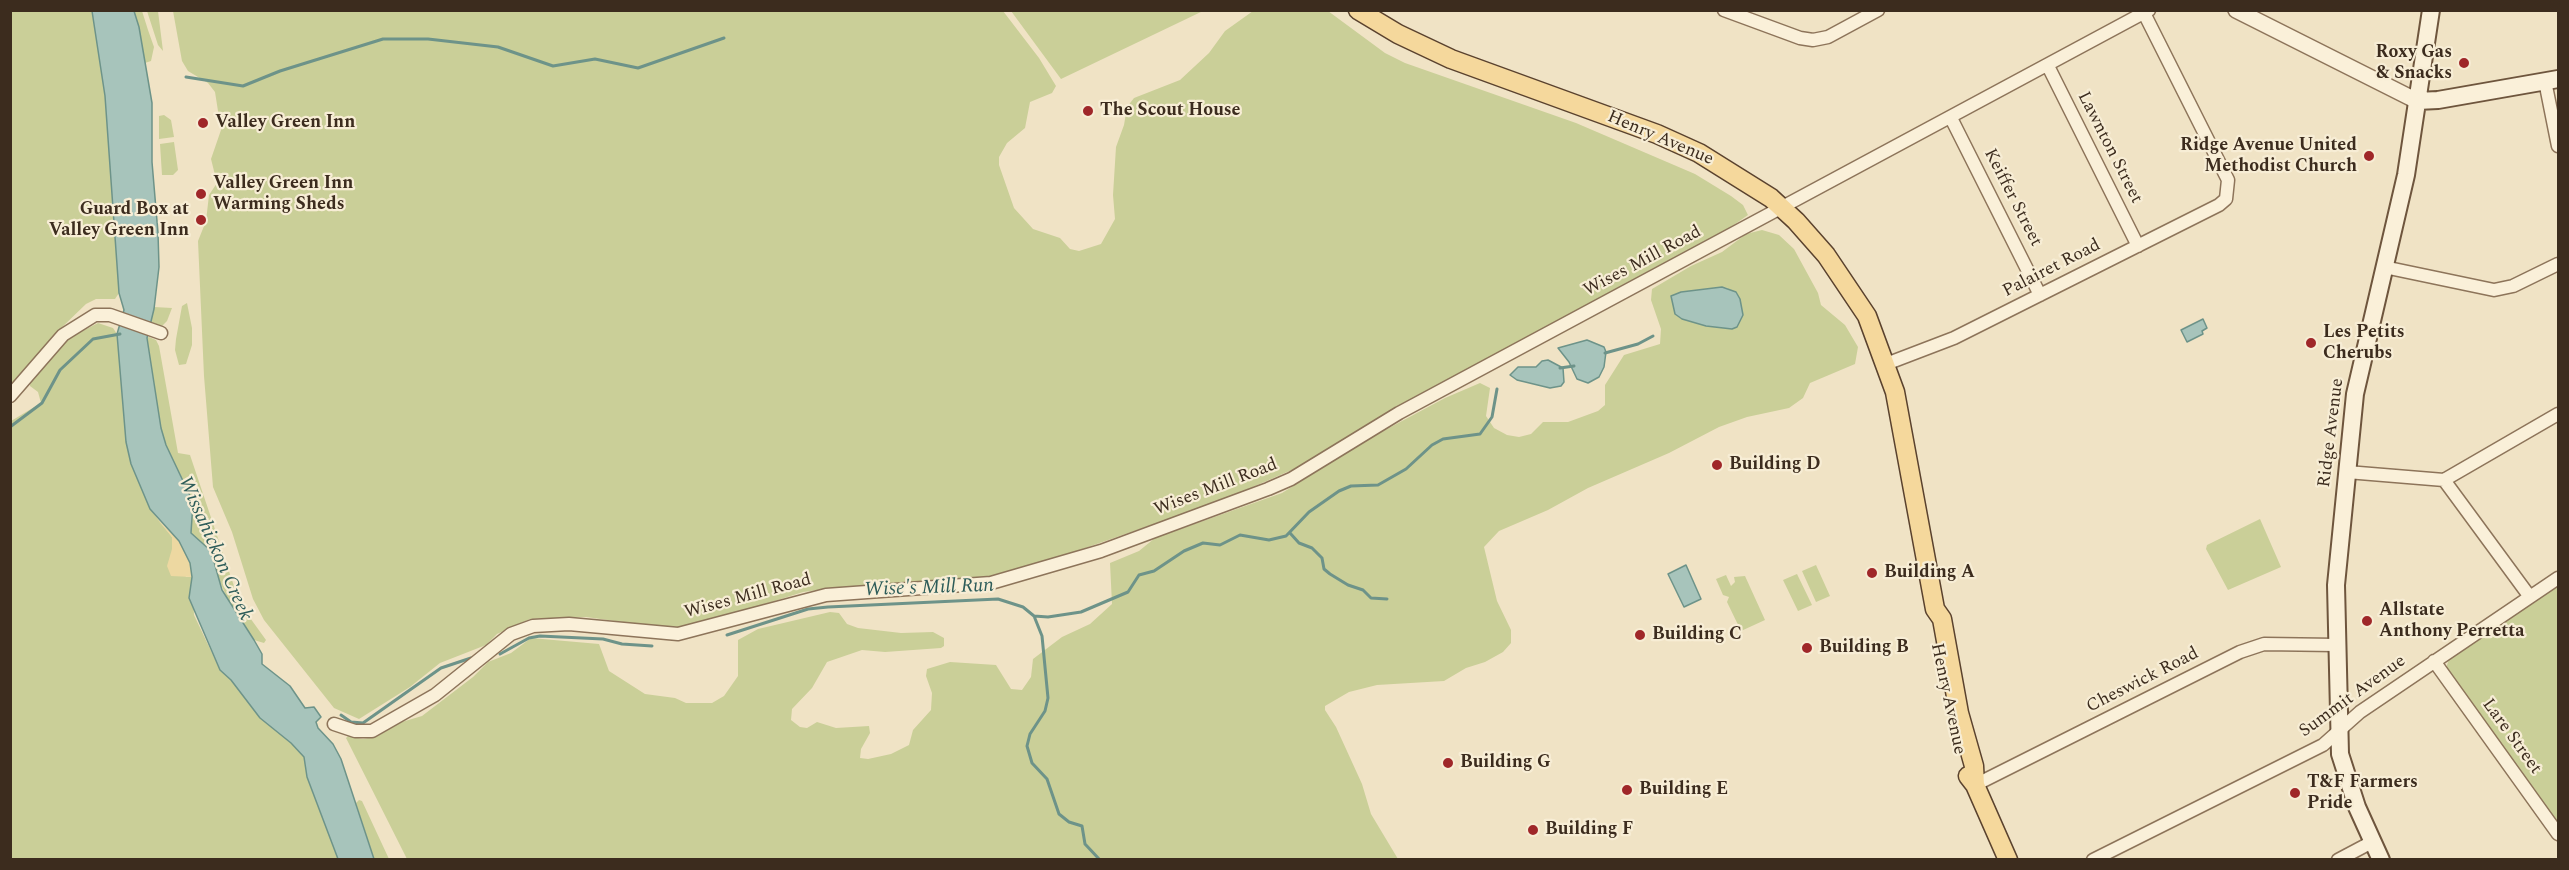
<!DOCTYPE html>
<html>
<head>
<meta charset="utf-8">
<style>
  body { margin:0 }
  #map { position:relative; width:2569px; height:870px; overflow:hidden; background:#f0e3c5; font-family:Spectral,serif }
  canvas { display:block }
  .frame { position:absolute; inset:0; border:12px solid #3c2c1e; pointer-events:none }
</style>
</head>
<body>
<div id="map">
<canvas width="2569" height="870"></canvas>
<div class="frame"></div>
</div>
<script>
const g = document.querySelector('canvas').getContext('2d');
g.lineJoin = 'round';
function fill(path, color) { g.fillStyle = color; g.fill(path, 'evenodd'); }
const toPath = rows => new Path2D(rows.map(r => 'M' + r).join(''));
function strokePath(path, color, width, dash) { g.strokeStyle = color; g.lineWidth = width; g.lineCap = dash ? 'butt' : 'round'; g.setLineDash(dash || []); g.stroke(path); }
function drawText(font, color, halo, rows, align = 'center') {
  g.font = font + ' Spectral,serif'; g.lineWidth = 4.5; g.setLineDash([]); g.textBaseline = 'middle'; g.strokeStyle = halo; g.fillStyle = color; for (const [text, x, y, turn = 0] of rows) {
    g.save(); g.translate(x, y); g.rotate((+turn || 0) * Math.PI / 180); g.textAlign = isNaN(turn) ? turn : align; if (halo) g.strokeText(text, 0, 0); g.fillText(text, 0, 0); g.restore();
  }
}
fill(toPath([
  [11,11,92,11,105,96,119,293,115,299,96,299,86,304,56,333,11,388],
  [134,11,142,11,148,30,154,47,151,61,145,63],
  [147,11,158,11,163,51,158,45],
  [173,11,1003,11,1039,58,1056,86,1052,93,1030,102,1025,128,1007,143,999,157,999,165,1014,208,1033,229,1060,238,1070,249,1079,251,1101,244,1115,219,1113,195,1116,147,1124,125,1127,107,1134,98,1180,80,1209,53,1225,31,1253,11,1328,11,1385,53,1405,63,1576,123,1695,174,1731,196,1743,205,1748,215,1728,229,1385,414,1310,462,1223,500,1045,562,983,579,841,587,803,592,740,612,674,629,586,617,530,619,497,634,486,645,440,663,410,687,359,719,334,708,264,620,253,599,232,532,213,487,204,376,198,241,206,221,209,195,217,183,211,159,221,130,215,92,208,83,188,71,182,61],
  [1011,11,1203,11,1061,79],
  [164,115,171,120,174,137,159,139,159,116],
  [174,142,178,170,173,175,162,175,160,144],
  [1762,230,1779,235,1794,249,1818,293,1821,305,1845,325,1858,347,1855,364,1810,383,1803,398,1789,408,1747,417,1719,427,1669,453,1588,488,1548,510,1499,531,1484,547,1497,601,1511,630,1511,643,1503,652,1485,662,1466,668,1444,681,1377,685,1349,692,1325,706,1325,710,1336,727,1362,784,1371,814,1398,859,407,859,346,738,348,736,363,739,378,736,395,724,422,716,473,677,488,662,511,653,531,638,599,644,609,671,645,694,675,698,686,703,712,703,724,696,738,676,738,640,758,629,830,612,839,613,847,624,858,628,901,633,933,632,944,638,944,646,941,648,885,652,862,650,827,662,812,688,792,709,791,720,800,727,807,728,817,722,836,728,869,726,870,733,861,749,860,758,868,759,891,754,909,745,913,730,931,710,932,693,926,676,927,669,950,662,996,665,1011,689,1022,690,1031,677,1033,659,1062,637,1090,624,1112,604,1110,563,1139,551,1155,538,1282,493,1372,437,1445,398,1480,383,1490,388,1486,416,1494,428,1507,435,1519,437,1531,434,1543,422,1568,422,1598,411,1605,405,1605,385,1624,355,1660,344,1661,329,1651,300,1652,289,1691,266,1722,252,1746,234],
  [1722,287,1728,288,1732,329,1706,326,1682,319,1675,314,1671,296,1681,292],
  [187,303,192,328,192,345,186,364,179,365,175,350,176,339,182,306],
  [154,307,172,308,167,321,162,326,150,322],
  [98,323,113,328,117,334,124,420,131,464,150,509,172,537,172,549,186,577,192,577,194,615,220,670,231,680,260,718,291,743,304,757,307,777,338,859,11,860,11,421,41,403,38,392,30,386,30,383,59,347,71,337],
  [149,337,156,340,159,346,178,453,190,455,240,604,266,640,264,643,254,640,231,607,204,545,191,533,193,502,166,445,161,428,147,338],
  [2260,519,2281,567,2228,590,2206,549,2207,545],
  [1816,565,1830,596,1816,602,1802,571],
  [1797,574,1812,605,1798,611,1783,580],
  [1726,575,1731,586,1735,582,1734,577,1745,576,1765,620,1741,631,1727,602,1729,597,1723,595,1716,579],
  [2558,584,2558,825,2447,670,2447,665,2449,659],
  [359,800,362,801,389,859,374,859,356,803]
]), '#cacf98');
fill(toPath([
  [157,519,179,541,190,563,192,577,171,576,167,566,172,549,172,537]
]), '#edd8a1');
const water = toPath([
  [92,11,134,11,139,27,152,103,152,162,158,233,159,267,154,309,147,338,161,428,166,445,193,502,191,533,211,551,222,590,254,640,262,654,262,664,290,686,305,708,314,707,321,717,316,722,318,728,333,744,341,759,374,859,338,859,307,777,304,757,291,743,260,718,231,680,220,670,189,598,192,577,190,563,179,541,150,509,131,464,126,442,117,334,124,310,119,293,105,96,92,11],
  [1722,287,1736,292,1740,299,1743,315,1737,327,1732,329,1706,326,1682,319,1675,314,1671,296,1681,292,1722,287],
  [2203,319,2207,328,2202,331,2203,334,2187,342,2181,330,2203,319],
  [1587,340,1604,347,1606,352,1604,367,1599,377,1588,383,1577,379,1569,362,1558,348,1587,340],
  [1548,360,1563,368,1564,382,1561,386,1550,388,1517,380,1510,375,1518,367,1536,367,1542,361,1548,360],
  [1686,565,1701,599,1684,607,1668,574,1686,565]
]);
fill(water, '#a7c4bb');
strokePath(water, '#6d9389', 1.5);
strokePath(toPath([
  [186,77,243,86,280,71,383,39,428,39,498,47,553,66,595,59,638,68,724,38],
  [1605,353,1638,344,1653,336],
  [1560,368,1574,366],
  [10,427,42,403,60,370,93,339,120,334],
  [1290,533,1299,543,1312,548,1322,558,1324,569,1330,574,1348,585,1363,590,1371,598,1387,599],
  [1034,616,1048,617,1081,612,1128,592,1139,575,1154,571,1184,551,1203,543,1220,545,1240,535,1269,540,1286,536,1309,512,1339,491,1351,486,1378,485,1406,469,1432,445,1443,439,1480,434,1492,417,1497,389],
  [727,635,808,609,828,607,998,599,1023,607,1034,616,1042,636,1048,698,1045,711,1030,734,1027,746,1032,763,1047,779,1059,814,1069,822,1082,826,1085,844,1100,860],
  [500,654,529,638,540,636,603,639,622,644,652,646],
  [341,715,351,722,363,723,441,668,471,658]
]), '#6d9389', 3);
const minor = toPath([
  [1724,10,1800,38,1813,40,1828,37,1878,10],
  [2048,66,2138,246],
  [2545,81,2558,146],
  [1951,118,2040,295],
  [2384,267,2494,290,2513,286,2558,264],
  [1886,364,1954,338,2219,205,2226,199,2228,180,2144,13],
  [10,396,63,335,95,315,110,315,161,333],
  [2347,472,2444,480,2558,414],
  [2444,480,2530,597],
  [2434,661,2558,834],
  [334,724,355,731,372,731,435,695,511,634,533,626,569,624,678,634,826,595,991,583,1101,551,1268,489,1291,479,1399,413,2149,10],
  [1975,785,2240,652,2264,644,2336,645],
  [2093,860,2323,745,2360,712,2558,578],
  [2338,860,2372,842]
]);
const tertiary = toPath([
  [2236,10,2417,101]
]);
const secondary = toPath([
  [2417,101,2438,100,2558,79],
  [2381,860,2357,807,2340,754,2336,585,2355,394,2406,175,2431,10]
]);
const primary = toPath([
  [1358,10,1398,34,1451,59,1657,134,1699,153,1771,198,1796,221,1826,255,1867,316,1895,392,1935,609,1942,619,1959,713,1974,766,1975,785],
  [1968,776,1975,785,2008,860]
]);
strokePath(minor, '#8d745a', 15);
strokePath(tertiary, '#8d745a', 18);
strokePath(secondary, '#6e553d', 20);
strokePath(primary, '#5a422e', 21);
strokePath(minor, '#faf0d9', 12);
strokePath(tertiary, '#faf0d9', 15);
strokePath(secondary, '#faf0d9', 16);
strokePath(primary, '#f5d89c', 18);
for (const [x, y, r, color] of [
  [2464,63,6,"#9f2729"],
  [1088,111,6,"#9f2729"],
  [203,123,6,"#9f2729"],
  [2369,156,6,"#9f2729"],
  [201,194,6,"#9f2729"],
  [201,220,6,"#9f2729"],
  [2311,343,6,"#9f2729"],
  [1717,465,6,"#9f2729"],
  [1872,573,6,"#9f2729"],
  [2367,621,6,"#9f2729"],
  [1640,635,6,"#9f2729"],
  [1807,648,6,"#9f2729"],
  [1448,763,6,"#9f2729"],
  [1627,790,6,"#9f2729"],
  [2295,793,6,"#9f2729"],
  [1533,830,6,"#9f2729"]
]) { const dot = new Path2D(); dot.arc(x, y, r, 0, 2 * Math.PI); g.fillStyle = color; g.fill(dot); strokePath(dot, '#f7edd5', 2); }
drawText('bold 18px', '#3c2c1e', '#f7edd5', [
  ["Roxy Gas",2452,53,"right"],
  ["& Snacks",2452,74,"right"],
  ["The Scout House",1100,111],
  ["Valley Green Inn",215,123],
  ["Ridge Avenue United",2357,146,"right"],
  ["Methodist Church",2357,167,"right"],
  ["Valley Green Inn",213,184],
  ["Warming Sheds",213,205],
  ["Guard Box at",189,210,"right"],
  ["Valley Green Inn",189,231,"right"],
  ["Les Petits",2323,333],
  ["Cherubs",2323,354],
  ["Building D",1729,465],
  ["Building A",1884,573],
  ["Allstate",2379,611],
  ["Anthony Perretta",2379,632],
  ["Building C",1652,635],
  ["Building B",1819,648],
  ["Building G",1460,763],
  ["T&F Farmers",2307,783],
  ["Pride",2307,804],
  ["Building E",1639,790],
  ["Building F",1545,830]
], 'left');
drawText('18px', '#3c2c1e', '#f7edd5', [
  ["Henry Avenue",1660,139,23],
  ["Lawnton Street",2109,148,63],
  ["Keiffer Street",2012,198,63],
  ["Wises Mill Road",1643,262,-28],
  ["Palairet Road",2052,269,-27],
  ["Ridge Avenue",2332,433,-83],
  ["Wises Mill Road",1216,488,-21],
  ["Wises Mill Road",748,597,-15],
  ["Cheswick Road",2143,681,-27],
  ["Summit Avenue",2353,697,-36],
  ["Henry Avenue",1947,699,78],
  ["Lare Street",2511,737,54]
]);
drawText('italic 20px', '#2d5c59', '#f7edd5', [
  ["Wissahickon Creek",214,549,66],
  ["Wise's Mill Run",929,589,-2]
]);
</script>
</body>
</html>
